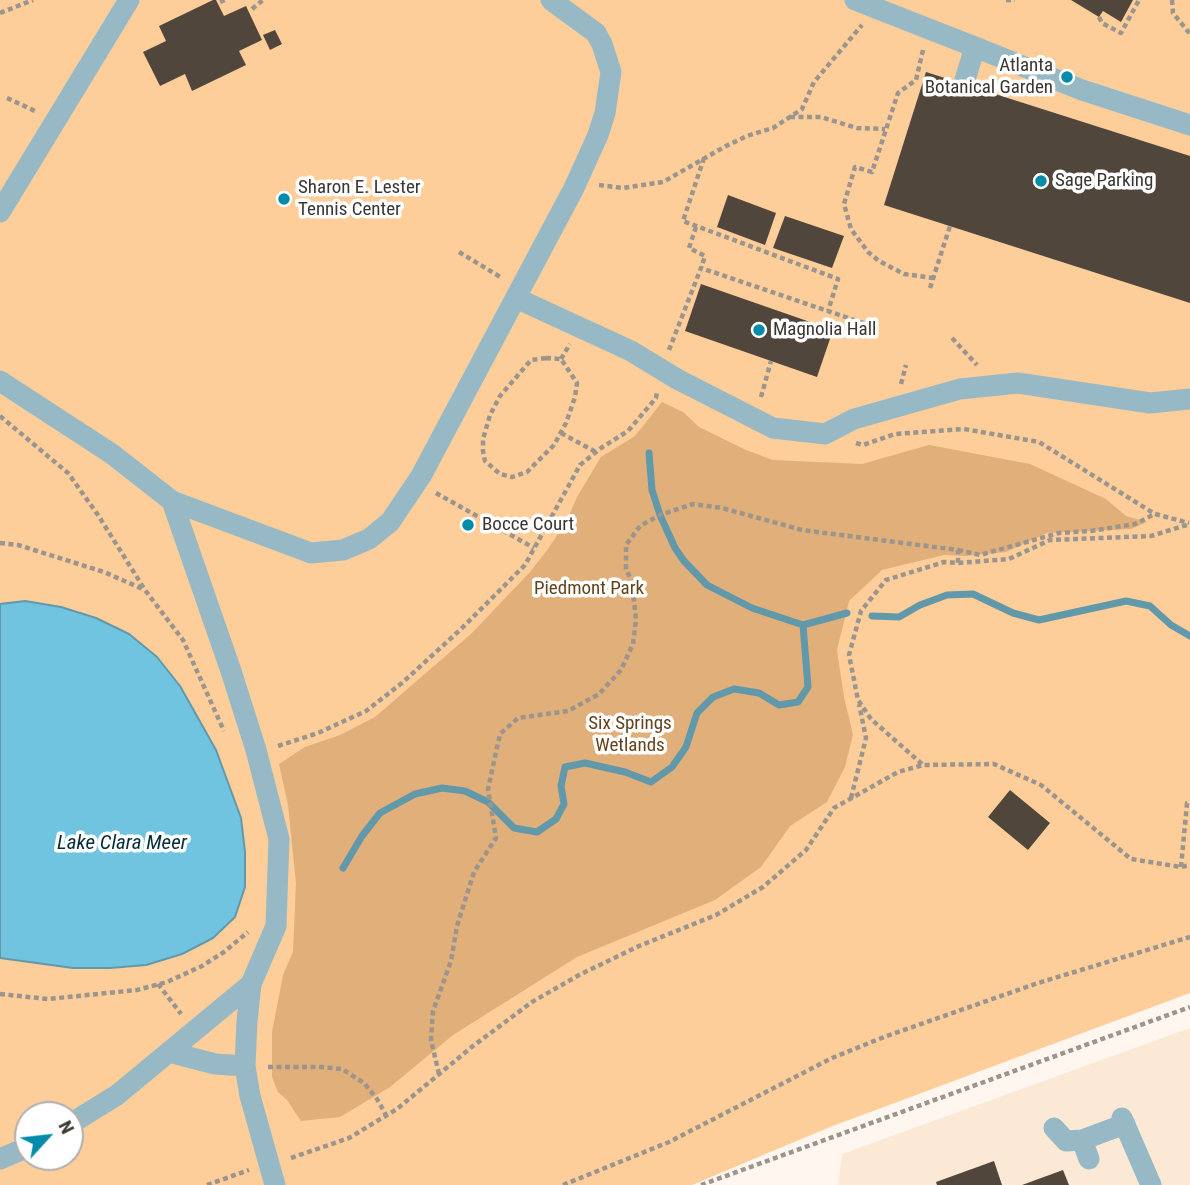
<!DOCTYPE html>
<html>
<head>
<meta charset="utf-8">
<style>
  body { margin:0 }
  #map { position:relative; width:1190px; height:1185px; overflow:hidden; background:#fff7ef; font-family:"Roboto Condensed",sans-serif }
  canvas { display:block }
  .north { position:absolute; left:14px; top:1101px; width:70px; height:70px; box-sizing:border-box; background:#fff; border:2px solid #b1afad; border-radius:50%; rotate:63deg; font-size:19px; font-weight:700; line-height:28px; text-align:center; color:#3b3631 }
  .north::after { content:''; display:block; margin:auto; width:24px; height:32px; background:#028caa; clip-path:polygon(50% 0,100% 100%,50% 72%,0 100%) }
</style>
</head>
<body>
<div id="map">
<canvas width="1190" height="1185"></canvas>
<div class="north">N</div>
</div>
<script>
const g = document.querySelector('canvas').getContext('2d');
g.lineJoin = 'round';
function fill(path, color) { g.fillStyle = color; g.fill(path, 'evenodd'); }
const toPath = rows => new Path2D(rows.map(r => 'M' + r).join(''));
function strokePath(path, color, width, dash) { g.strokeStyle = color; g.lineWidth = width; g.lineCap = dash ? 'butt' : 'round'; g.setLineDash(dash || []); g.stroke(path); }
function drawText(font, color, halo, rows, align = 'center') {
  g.font = font + ' "Roboto Condensed",sans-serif'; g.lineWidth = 7; g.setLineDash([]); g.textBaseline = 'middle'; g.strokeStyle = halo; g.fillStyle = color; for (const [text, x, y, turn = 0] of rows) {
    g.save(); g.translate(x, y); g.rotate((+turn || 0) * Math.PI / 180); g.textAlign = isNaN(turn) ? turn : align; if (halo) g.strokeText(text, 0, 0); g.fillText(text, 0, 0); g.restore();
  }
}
fill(toPath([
  [1190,1028,1190,1185,838,1185,842,1154]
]), '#fce9d5');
fill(toPath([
  [0,0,1190,0,1190,993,830,1127,692,1185,0,1185],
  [28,1115,70,1115,70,1157,28,1157]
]), '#fdce9a');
fill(toPath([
  [662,402,683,412,699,427,746,450,773,460,862,464,929,445,1030,464,1106,499,1126,516,1147,522,1131,529,1047,533,1006,552,965,556,944,555,882,570,849,601,837,650,844,697,853,735,845,767,827,802,790,826,761,867,715,900,577,957,453,1035,390,1087,340,1117,301,1121,287,1100,278,1092,272,1077,272,1032,283,975,293,952,296,883,288,805,279,764,305,747,340,735,375,717,471,634,530,572,548,549,567,520,577,497,601,457,635,436]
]), '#e0af7a');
const water = toPath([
  [25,601,61,607,96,618,129,634,157,657,180,686,216,750,241,818,245,852,245,887,235,917,213,938,182,954,146,965,110,968,73,968,0,958,0,604,25,601]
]);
fill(water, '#71c4df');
strokePath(water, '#6199ab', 2);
strokePath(toPath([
  [649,453,652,490,660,515,675,548,684,561,707,585,752,608,803,625,847,613],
  [872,616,899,617,920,605,947,595,973,594,1013,613,1039,620,1126,601,1150,606,1171,625,1190,636],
  [343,868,362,836,380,813,415,794,442,788,465,791,488,802,514,828,537,832,556,819,564,804,561,786,565,767,585,763,625,772,651,782,672,767,686,747,697,713,713,697,734,689,759,693,779,705,798,702,808,687,803,625]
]), '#6199ab', 7);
fill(toPath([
  [213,0,216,0,224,16,246,6,262,40,239,51,246,65,192,91,185,74,160,86,143,52,166,41,159,26],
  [1071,0,1133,0,1121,22,1103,11,1099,17],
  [275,30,282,44,270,50,263,35],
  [926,72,1190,156,1190,303,884,205],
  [728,195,776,213,765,245,717,227],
  [785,216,844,236,832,268,773,248],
  [701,284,833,330,817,377,685,331],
  [1010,790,1050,823,1028,850,988,817],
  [994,1161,1002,1185,937,1185,936,1182],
  [1063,1170,1069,1185,1022,1185]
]), '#50463b');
strokePath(toPath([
  [1006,0,1015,0],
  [1172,0,1173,13,1190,34],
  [220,2,225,0],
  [252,9,263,0],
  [0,13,33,0],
  [1099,17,1102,23,1121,33,1139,0],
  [923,50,916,80,898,93,872,172,855,167,844,204,851,229,868,252,879,261,904,274,933,278],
  [7,98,35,111],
  [790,117,821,117,857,128,885,129],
  [704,158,683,221,838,279,828,311],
  [599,185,623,188,663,182,726,146,747,136,773,128,802,109,814,82,862,25],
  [696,227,689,248,705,256,701,268],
  [459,252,502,278],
  [930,288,950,226],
  [952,338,977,365],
  [669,350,701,268,869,325,871,319],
  [546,358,561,359,577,383,575,397,566,423,554,445,527,472,512,477,500,474,485,461,483,451,483,439,490,415,500,396,531,360,546,358],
  [561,359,570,344],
  [901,384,906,365],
  [761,397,771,361],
  [0,416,68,473,98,515,145,590,183,640,224,731],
  [561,433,596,452],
  [856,443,863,445,895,434,964,429,1039,442,1155,514,1189,523],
  [436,493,534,548],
  [0,543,18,545,104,572,145,590],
  [958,550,980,555,1059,533,1091,531,1135,524,1155,514],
  [278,746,318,733,366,711,402,683,460,630,525,565,580,465,601,448,628,431,656,398,657,392],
  [922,764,871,719,858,700,849,655,861,611,886,580,944,562,958,563,1009,559,1050,540,1151,536,1190,524],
  [851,798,866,738,859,704],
  [1181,867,1187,803,1190,802],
  [158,984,181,1014],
  [0,994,48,999,137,990,167,982,202,966,224,952,248,932],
  [268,1067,321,1067,342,1069,364,1083,377,1099,386,1115],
  [439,1074,431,1040,433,1011,451,961,457,926,474,872,496,838,488,789,500,734,518,718,568,711,599,694,621,670,633,644,636,620,632,582,626,569,626,545,640,526,660,515,693,504,722,508,802,530,958,550,958,563],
  [291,1158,349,1138,397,1109,473,1046,532,1002,579,975,639,946,716,915,763,887,806,850,834,808,898,772,923,765,994,764,1041,785,1131,859,1181,867,1190,865],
  [207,1185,249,1170],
  [563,1185,669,1142,832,1058,884,1037,1038,983,1190,937],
  [701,1185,1190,1007]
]), '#9b958e', 4.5, [5, 3.5]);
strokePath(toPath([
  [855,0,975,47],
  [964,83,975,47,1082,90,1190,125],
  [0,212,129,0],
  [516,298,631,351,677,379,773,428,825,434,854,419,960,389,1018,383,1150,403,1190,399],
  [0,381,112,454,172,501,231,671,256,750,279,839,276,926,251,984,117,1095,70,1124],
  [172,501,311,553,343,550,369,539,390,522,421,476,574,188,598,135,605,113,611,72,602,44,596,33,551,0],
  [251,984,247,1021,245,1066,250,1096,275,1185],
  [169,1052,215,1064,245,1066],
  [1122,1118,1151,1185],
  [1054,1128,1066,1141,1082,1140],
  [0,1159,28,1147],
  [1089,1159,1082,1140,1125,1124]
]), '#97b9c5', 21);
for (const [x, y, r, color] of [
  [1067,77,7,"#028caa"],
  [1041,181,7,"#028caa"],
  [284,199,7,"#028caa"],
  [759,330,7,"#028caa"],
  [468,525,7,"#028caa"]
]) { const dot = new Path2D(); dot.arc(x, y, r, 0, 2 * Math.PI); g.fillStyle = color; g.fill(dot); strokePath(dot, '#fff', 2.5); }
drawText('19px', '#3b3631', '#fff', [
  ["Atlanta",1053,66,"right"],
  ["Botanical Garden",1053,88,"right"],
  ["Sage Parking",1055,181],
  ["Sharon E. Lester",298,188],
  ["Tennis Center",298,210],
  ["Magnolia Hall",773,330],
  ["Bocce Court",482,525]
], 'left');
drawText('19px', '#64431b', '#fff', [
  ["Piedmont Park",589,589],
  ["Six Springs",630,724],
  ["Wetlands",630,746]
]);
drawText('italic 21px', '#052e39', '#fff', [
  ["Lake Clara Meer",122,844]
]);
</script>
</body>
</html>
